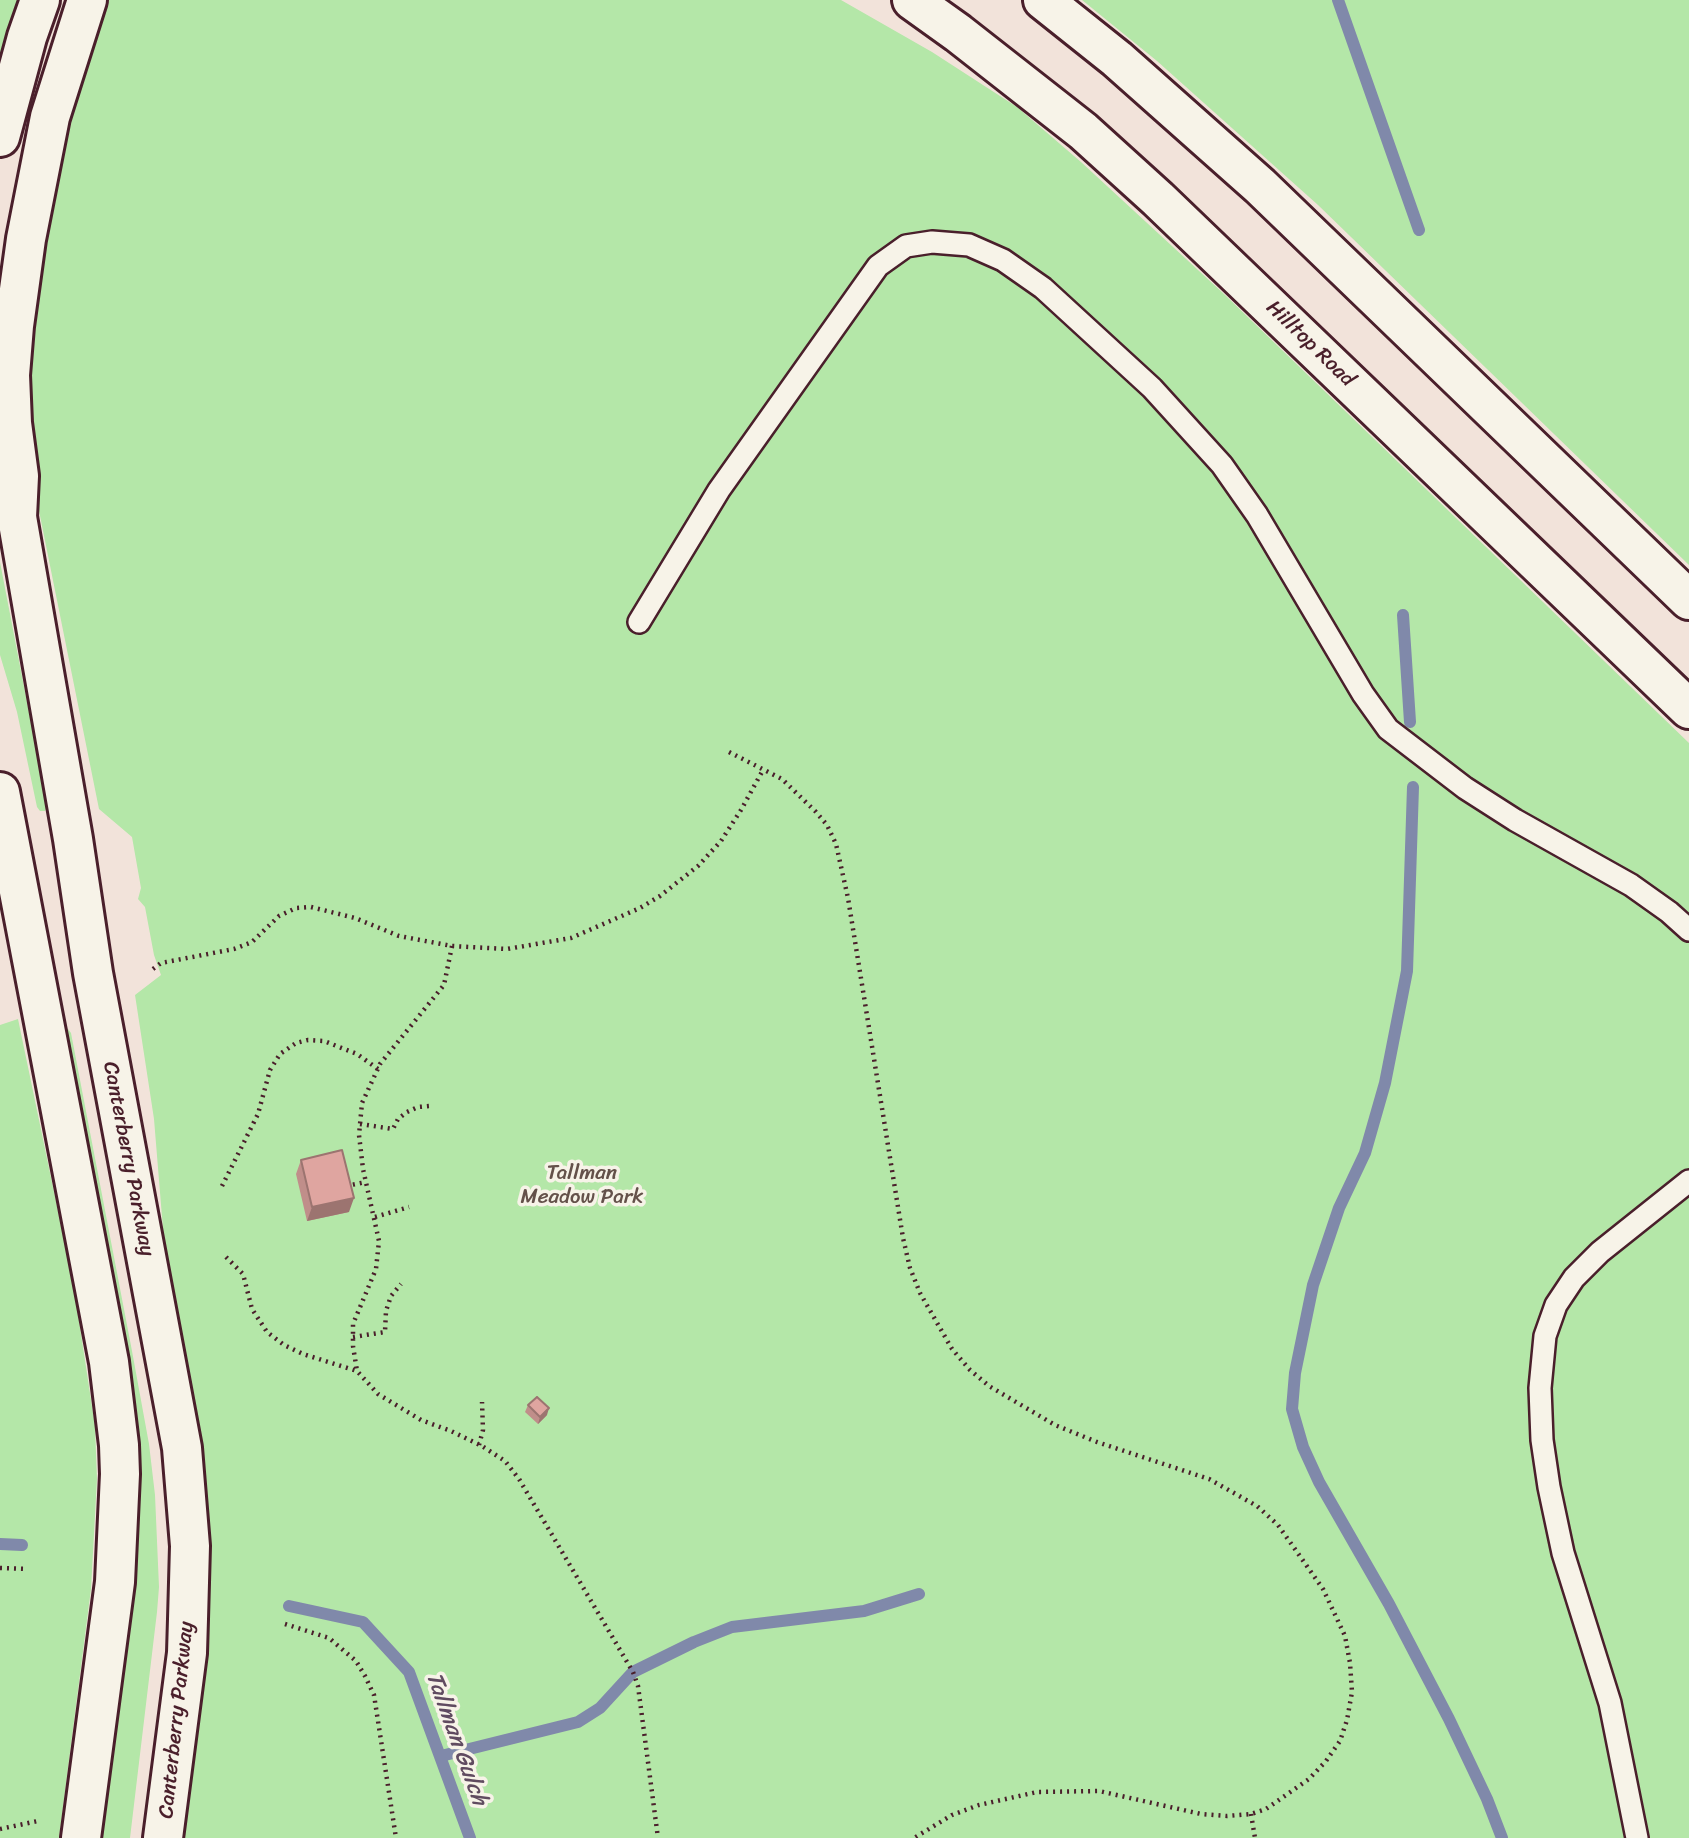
<!DOCTYPE html>
<html>
<head>
<meta charset="utf-8">
<style>
  body { margin:0 }
  canvas { display:block; background:#f2e3da }
</style>
</head>
<body>
<canvas width="1689" height="1838"></canvas>
<script>
const g = document.querySelector('canvas').getContext('2d');
g.lineJoin = 'round';
function fill(path, color) { g.fillStyle = color; g.fill(path, 'evenodd'); }
const toPath = rows => new Path2D(rows.map(r => 'M' + r).join(''));
function strokePath(path, color, width, dash) { g.strokeStyle = color; g.lineWidth = width; g.lineCap = dash ? 'butt' : 'round'; g.setLineDash(dash || []); g.stroke(path); }
function drawText(font, color, halo, rows, align = 'center') {
  g.font = font + ' Sriracha,sans-serif'; g.lineWidth = 7; g.setLineDash([]); g.textBaseline = 'middle'; g.strokeStyle = halo; g.fillStyle = color; for (const [text, x, y, turn = 0] of rows) {
    g.save(); g.translate(x, y); g.rotate((+turn || 0) * Math.PI / 180); g.textAlign = isNaN(turn) ? turn : align; if (halo) g.strokeText(text, 0, 0); g.fillText(text, 0, 0); g.restore();
  }
}
fill(toPath([
  [0,0,27,0,0,86],
  [104,0,841,0,932,52,1017,107,1081,162,1224,294,1689,743,1689,1838,180,1838,167,1278,154,1119,135,995,161,975,154,955,145,907,138,899,141,888,132,837,99,809,34,486,23,392,54,159],
  [1082,0,1689,0,1689,565,1318,205,1157,61],
  [0,562,47,806,45,811,40,811,37,807,17,712,0,655],
  [18,1019,74,1288,95,1426,97,1479,91,1589,59,1838,0,1838,0,1025],
  [62,1028,68,1029,71,1033,132,1351,149,1444,155,1495,159,1587,157,1612,130,1838,93,1838,123,1610]
]), '#b4e7a8');
strokePath(toPath([
  [1338,0,1419,230],
  [1403,615,1410,722],
  [1413,787,1407,971,1385,1083,1365,1153,1339,1208,1313,1285,1295,1373,1292,1409,1303,1447,1319,1482,1389,1604,1449,1719,1487,1799,1502,1838],
  [0,1544,22,1545],
  [289,1606,363,1622,409,1672,470,1838],
  [441,1756,578,1722,600,1708,633,1672,694,1642,732,1627,864,1611,919,1594]
]), '#8089aa', 12);
const service = toPath([
  [639,622,719,490,878,266,906,246,932,242,969,245,1003,260,1043,288,1152,388,1222,465,1257,515,1363,694,1388,729,1465,788,1515,820,1631,885,1669,912,1689,930],
  [1637,1838,1610,1703,1563,1553,1549,1487,1542,1440,1540,1388,1545,1336,1556,1305,1574,1278,1600,1252,1689,1181]
]);
const tertiary = toPath([
  [0,137,27,37,40,0],
  [1,489,17,517,73,839,93,973,182,1448,190,1546,188,1619,187,1653,163,1838],
  [0,792,109,1362,119,1445,120,1474,115,1582,81,1838]
]);
const secondary = toPath([
  [912,0,958,33,1083,131,1158,199,1689,709],
  [1043,0,1117,59,1260,186,1689,600],
  [17,517,19,476,12,423,10,375,14,326,26,239,50,117,87,0]
]);
strokePath(service, '#4a1f2b', 26);
strokePath(tertiary, '#4a1f2b', 44);
strokePath(secondary, '#4a1f2b', 44);
strokePath(toPath([
  [729,752,782,779,816,812,827,825,836,844,848,898,903,1238,910,1268,920,1293,952,1349,970,1370,989,1386,1055,1425,1097,1442,1209,1479,1257,1506,1278,1525,1323,1589,1345,1636,1350,1663,1352,1692,1347,1720,1340,1741,1326,1761,1309,1779,1266,1809,1251,1814,1227,1816,1201,1814,1099,1791,1037,1792,979,1805,952,1815,914,1838],
  [452,946,444,985,380,1064,362,1103,359,1135,363,1169,379,1241,376,1269,353,1324,353,1346,357,1371,378,1394,421,1420,451,1431,482,1446,505,1461,519,1479,633,1672,638,1686,658,1838],
  [153,969,161,963,234,949,252,942,279,916,296,908,311,907,355,918,399,936,452,946,507,949,571,938,640,908,660,896,698,866,721,841,741,810,763,770],
  [360,1124,393,1129,398,1119,407,1112,418,1107,429,1106],
  [222,1186,258,1114,270,1070,280,1054,296,1043,308,1040,324,1041,357,1054,378,1069],
  [346,1186,366,1182],
  [375,1217,409,1207],
  [226,1257,243,1274,252,1309,267,1332,284,1345,303,1354,357,1371],
  [353,1337,385,1332,386,1311,391,1296,401,1284],
  [479,1445,483,1430,482,1402],
  [0,1568,27,1569],
  [285,1624,329,1638,356,1661,365,1676,374,1695,396,1838],
  [1251,1814,1255,1838],
  [0,1829,38,1821]
]), '#4a1f2b', 4.5, [2, 5]);
strokePath(service, '#f7f3e8', 21);
strokePath(tertiary, '#f7f3e8', 38);
strokePath(secondary, '#f7f3e8', 38);
fill(toPath([
  [301,1160,349,1212,307,1221,296,1174],
  [528,1405,547,1415,538,1424,525,1412]
]), '#c08e8a');
fill(toPath([
  [354,1198,349,1212,307,1221,312,1207],
  [549,1408,547,1415,538,1424,540,1417]
]), '#9c7470');
const building = toPath([
  [342,1150,354,1198,312,1207,301,1160,342,1150],
  [537,1397,549,1408,540,1417,528,1405,537,1397]
]);
fill(building, '#dfa5a0');
strokePath(building, '#9c7470', 2);
drawText('21px', '#4a1f2b', '#f7f3e8', [
  ["Hilltop Road",1310,344,44],
  ["Canterberry Parkway",128,1159,79],
  ["Canterberry Parkway",177,1720,-84]
]);
drawText('21px', '#64514a', '#f7f3e8', [
  ["Tallman",582,1174],
  ["Meadow Park",582,1198]
]);
drawText('italic 23px', '#604b60', '#f7f3e8', [
  ["Tallman Gulch",456,1739,70]
]);
</script>
</body>
</html>
